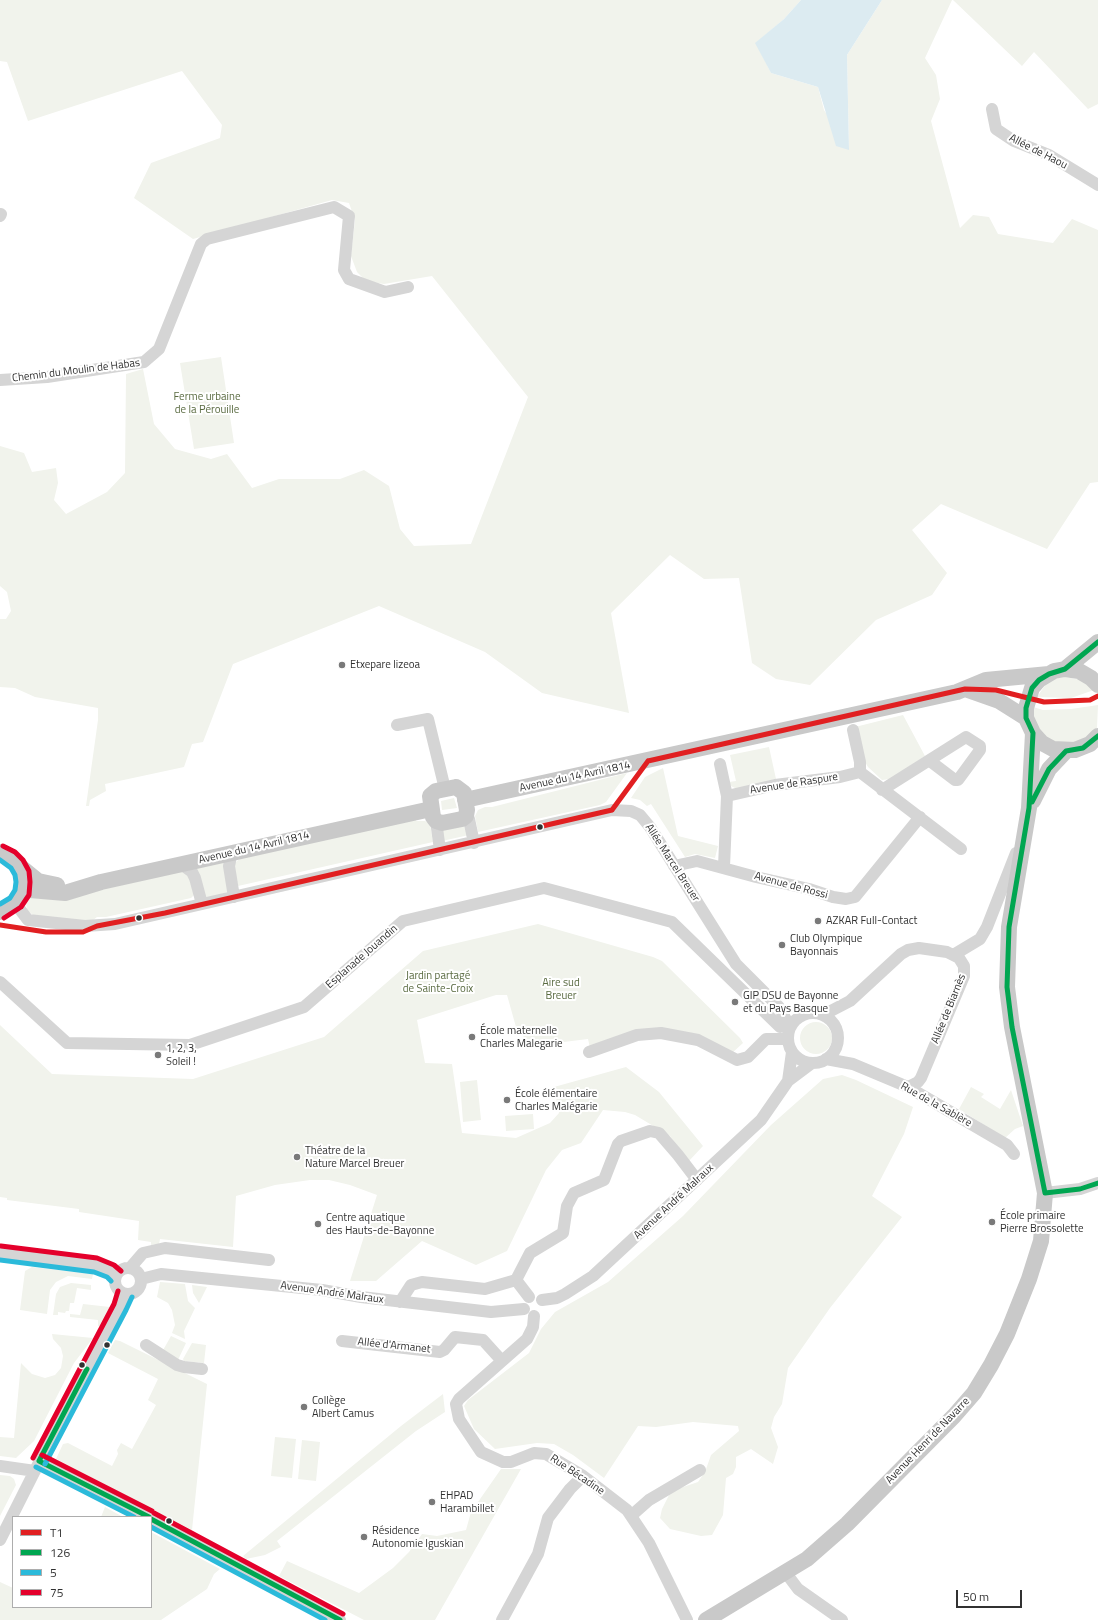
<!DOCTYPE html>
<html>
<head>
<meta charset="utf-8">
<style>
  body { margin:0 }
  #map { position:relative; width:1098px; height:1620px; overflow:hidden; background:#fff; font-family:"Titillium Web",sans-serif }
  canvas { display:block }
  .legend { position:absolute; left:12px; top:1516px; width:140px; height:92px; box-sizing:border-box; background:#fff; border:1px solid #adadad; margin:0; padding:5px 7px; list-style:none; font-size:12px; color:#313131 }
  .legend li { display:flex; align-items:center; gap:8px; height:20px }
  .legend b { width:20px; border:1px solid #adadad }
  .scale { position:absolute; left:956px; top:1590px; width:66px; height:18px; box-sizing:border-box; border:2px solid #313131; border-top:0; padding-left:5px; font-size:12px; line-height:14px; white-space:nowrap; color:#313131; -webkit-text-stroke:3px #fff; paint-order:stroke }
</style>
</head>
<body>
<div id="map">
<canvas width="1098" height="1620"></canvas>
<ul class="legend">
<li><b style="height:5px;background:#e11f21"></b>T1</li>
<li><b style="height:5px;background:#00a651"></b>126</li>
<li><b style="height:5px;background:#2bbada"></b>5</li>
<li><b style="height:5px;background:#e4002b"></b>75</li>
</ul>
<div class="scale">50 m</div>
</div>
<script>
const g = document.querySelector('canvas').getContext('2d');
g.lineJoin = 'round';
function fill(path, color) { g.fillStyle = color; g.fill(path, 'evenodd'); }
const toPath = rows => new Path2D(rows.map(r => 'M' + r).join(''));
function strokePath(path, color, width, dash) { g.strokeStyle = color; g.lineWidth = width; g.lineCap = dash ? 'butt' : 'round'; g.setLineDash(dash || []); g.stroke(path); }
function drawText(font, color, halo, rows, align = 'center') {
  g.font = font + ' "Titillium Web",sans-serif'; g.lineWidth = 4; g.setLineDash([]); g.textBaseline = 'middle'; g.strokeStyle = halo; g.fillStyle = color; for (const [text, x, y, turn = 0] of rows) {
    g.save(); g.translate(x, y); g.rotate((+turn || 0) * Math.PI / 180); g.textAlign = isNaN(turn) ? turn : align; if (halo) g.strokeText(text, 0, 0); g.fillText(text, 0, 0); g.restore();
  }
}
fill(toPath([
  [0,0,801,0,784,19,756,43,771,73,818,87,824,110,849,149,847,55,882,0,952,0,925,58,936,75,940,99,931,121,960,228,973,215,989,217,998,234,1053,243,1072,219,1098,230,1098,482,1090,483,1047,549,941,504,912,530,947,573,932,595,876,620,810,685,776,679,752,663,739,578,704,579,670,555,611,613,629,713,542,693,485,652,379,606,233,664,203,742,192,744,184,767,105,784,106,791,90,800,89,806,86,806,98,720,98,708,35,697,15,688,0,687,0,619,6,619,11,611,7,592,0,586,0,446,24,453,32,472,56,468,58,483,54,500,66,514,107,492,125,473,126,374,143,369,154,424,175,449,211,459,227,454,252,488,279,479,340,479,364,470,389,486,400,529,414,546,471,544,528,397,432,276,384,284,366,281,357,272,351,256,355,220,349,203,332,200,193,239,134,198,151,163,220,138,222,125,182,71,28,121,7,62,0,61],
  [953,0,1098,0,1098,104,1088,109,1034,52,1022,66],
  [221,357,234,443,194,449,180,363],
  [1064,677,1082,680,1094,690,1071,698,1037,697,1046,684,1054,679],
  [1098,705,1097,728,1092,735,1076,744,1055,742,1042,734,1033,716,1033,707,1043,710,1071,709],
  [903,715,925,756,890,779,882,780,868,767,862,757,855,727],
  [769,747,776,779,737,789,731,786,729,782,736,781,730,755],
  [663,768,678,836,718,846,715,858,695,854,685,857,651,804,647,806,640,800,631,798,645,777],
  [627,773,606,802,600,805,478,832,475,816,478,810,485,807,492,807],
  [454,798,457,808,442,810,441,801],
  [416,818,416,821,425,821,430,824,433,842,238,886,233,865,239,859],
  [463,824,469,835,442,841,439,827],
  [225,859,230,891,207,899,192,867],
  [181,869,189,876,194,895,191,898,106,917,97,917,92,921,35,917,27,910,26,902,31,898],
  [538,924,653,957,662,961,740,1038,743,1043,731,1054,678,1033,590,1048,588,1039,531,1046,516,1027,507,995,496,995,417,1020,425,1063,452,1064,462,1133,516,1138,550,1123,559,1113,554,1087,626,1067,659,1092,703,1146,688,1162,670,1136,635,1115,625,1112,603,1110,581,1143,562,1150,546,1170,507,1251,476,1265,422,1241,376,1281,350,1281,377,1195,350,1185,329,1180,310,1180,275,1185,236,1196,233,1247,160,1239,159,1244,151,1245,151,1242,138,1240,139,1221,79,1212,79,1209,7,1200,7,1198,0,1197,0,1025,52,1074,193,1079,324,1037,423,951],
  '800 1038a16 16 0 1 1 32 0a16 16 0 1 1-32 0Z',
  [842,1075,856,1080,913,1107,904,1134,872,1196,902,1217,830,1308,788,1368,782,1404,774,1417,771,1428,778,1447,773,1464,751,1449,736,1457,736,1467,733,1474,726,1478,723,1515,712,1535,701,1536,670,1529,660,1518,662,1509,669,1495,680,1488,698,1482,705,1472,711,1455,739,1431,738,1426,693,1422,656,1427,638,1426,604,1478,573,1455,554,1444,537,1443,495,1449,474,1429,464,1406,468,1400,529,1353,541,1329,555,1312,608,1282,683,1216,771,1125,823,1079],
  [477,1080,481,1120,463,1122,460,1082],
  [971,1087,984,1094,981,1097,1000,1109,1011,1090,1023,1126,1015,1129,1005,1138,959,1109],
  [533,1114,534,1129,506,1131,505,1116],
  [32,1267,93,1274,92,1279,68,1276,56,1282,50,1290,47,1314,20,1310,25,1271],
  [160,1282,185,1284,188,1301,195,1308,184,1331,185,1339,172,1333,175,1325,172,1310,168,1303,157,1297],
  [71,1283,91,1285,91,1290,77,1288,74,1303,70,1303,69,1311,66,1311,65,1313,58,1312,58,1315,53,1315,56,1294,60,1287],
  [192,1285,207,1287,199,1303,193,1293],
  [83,1304,110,1307,102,1326,98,1326,98,1320,70,1317,70,1314,80,1315],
  [52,1334,93,1338,74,1363,34,1441,16,1458,0,1456,0,1437,14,1438,21,1363,32,1374,45,1378,55,1375,61,1368,63,1356,61,1348,53,1339],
  [171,1336,186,1343,178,1360,162,1352],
  [115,1340,120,1341,207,1384,192,1530,56,1459,63,1444,68,1443,112,1466,118,1454,117,1450,121,1443,132,1449,156,1405,148,1400,158,1379,108,1353],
  [192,1343,206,1345,204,1363,184,1361,183,1359],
  [443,1394,445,1412,416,1431,277,1541,281,1547,265,1555,246,1559,243,1556,401,1426],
  [275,1437,296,1439,292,1478,271,1476],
  [302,1440,320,1442,316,1481,298,1479],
  [501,1469,521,1469,435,1620,364,1620,279,1576,287,1561,359,1593,393,1568,409,1552,422,1534,437,1536,466,1530,471,1512],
  [0,1475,10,1476,14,1479,16,1485,0,1516],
  [105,1507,123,1517,101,1517],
  [151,1532,220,1569,214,1574,207,1589,161,1620,0,1620,0,1582,13,1588,13,1607,151,1607]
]), '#f1f3ec');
fill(toPath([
  [801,0,882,0,847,55,849,150,836,146,818,87,771,73,755,43,784,19]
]), '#dcebf1');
strokePath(toPath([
  [992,109,996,129,1014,141,1049,155,1098,185],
  [0,216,1,214],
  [0,380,47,377,144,362,159,349,201,244,207,239,334,207,349,216,344,270,349,279,385,292,408,287],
  [397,725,428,719,445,789],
  [853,730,860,762,860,772],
  [720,764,727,796,724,867],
  [882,790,966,737,980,746,980,750,958,780,955,780,930,761],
  [727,796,775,785,840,777,860,772,961,849],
  [466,816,469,819,474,843],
  [436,821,440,850],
  [232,852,229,866,234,897],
  [181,864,192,872,195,878,202,904],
  [674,866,697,861,756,877,809,889,833,897,846,899,855,897,920,817],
  [15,903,28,920,85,926,115,924,612,810,631,811,640,815,650,827,736,964,779,1007,790,1027],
  [955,954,980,939,987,927,1016,853],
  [0,982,67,1043,190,1045,304,1007,403,921,544,888,672,922,780,1027],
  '788 1038a25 25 0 1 1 50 0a25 25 0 1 1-50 0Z',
  [823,1015,850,1001,901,954,908,950,919,948,947,952,959,958,964,966,964,976,921,1078,918,1082,908,1087],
  [589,1052,637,1035,661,1033,698,1040,737,1060,748,1057,766,1039,788,1039],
  [826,1059,853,1064,908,1087,1007,1145,1014,1154],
  [788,1081,812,1063],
  [1045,1193,1080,1189,1098,1183],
  [0,1253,96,1265,111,1271,116,1276],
  '115 1281a13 13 0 1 1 26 0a13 13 0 1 1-26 0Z',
  [130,1268,143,1253,165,1248,269,1260],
  [141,1279,161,1274,322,1290,361,1297,491,1312,524,1309],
  [516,1280,530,1253,563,1233,567,1206,574,1193,604,1180,618,1144,621,1141,650,1131,659,1133,678,1155,697,1180],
  [542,1300,557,1298,565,1294,593,1276,761,1120,788,1081,792,1052],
  [400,1302,411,1285,422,1282,485,1289,516,1280,529,1297],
  [534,1316,533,1327,527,1339,459,1399,456,1404,459,1419,481,1452,503,1462,511,1462,534,1453,546,1454,583,1476,627,1510,649,1543,687,1620],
  [342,1341,440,1352,444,1350,455,1337,483,1340,502,1361],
  [146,1345,177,1365,184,1367,202,1369],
  [39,1461,149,1517],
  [0,1466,35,1471],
  [632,1515,649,1500,700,1470],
  [151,1519,340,1620],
  [0,1540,69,1403,120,1307,125,1294],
  [786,1573,798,1589,842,1620],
  [502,1620,538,1554,548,1518,570,1489,583,1476]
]), '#d5d5d5', 12);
strokePath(toPath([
  [1065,669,1098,642],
  [1098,685,1091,678,1079,671,1065,669,1054,671,1039,680,1032,688,1026,708,1026,718,1033,733,1042,743,1053,749,1075,750,1090,744,1098,736],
  [965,689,999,701,1026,718],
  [456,787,464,793,467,810,466,816,462,819,442,823,436,821,433,817,430,796,436,791,456,787],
  [465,800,957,692,986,680,1049,674],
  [1033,801,1049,769,1066,751],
  [0,852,11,858,17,864,22,873,23,882,22,892,15,903,0,912],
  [17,864,38,881,57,885],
  [22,892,30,890,65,893,101,882,431,809],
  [706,1620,807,1559,847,1524,954,1416,974,1393,991,1365,1007,1334,1029,1279,1041,1241,1045,1193,1012,1027,1007,987,1009,927,1029,808,1033,733]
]), '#c9c9c9', 16);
strokePath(toPath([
  [648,761,965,689,996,690,1044,702,1090,700,1098,696],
  [612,810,648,761],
  [0,925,46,932,83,932,97,926,165,913,612,810]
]), '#e11f21', 5);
strokePath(toPath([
  [1032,802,1049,769,1066,751,1083,748,1098,736],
  [1045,1193,1012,1027,1007,987,1009,927,1029,808,1033,733,1026,718,1026,708,1032,688,1039,680,1049,674,1065,669,1098,642],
  [1045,1193,1080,1189,1098,1183],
  [39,1461,149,1517],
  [39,1461,87,1369],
  [151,1519,340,1620]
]), '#00a651', 5);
strokePath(toPath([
  [0,860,11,868,15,875,16,882,15,890,10,898,0,904],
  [0,1260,94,1272,107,1277,111,1281],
  [45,1464,126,1310,132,1297],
  [36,1467,134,1517],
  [151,1527,325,1620]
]), '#2bbada', 5);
strokePath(toPath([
  [3,846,15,852,23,860,29,871,30,882,29,895,21,907,4,918],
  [1,1246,97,1258,114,1265,121,1271],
  [42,1455,152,1511],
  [33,1458,114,1304,118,1291],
  [154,1513,343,1614]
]), '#e4002b', 5);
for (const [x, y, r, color] of [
  [342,665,4,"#797979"],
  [540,827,3.5,"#313131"],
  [139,918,3.5,"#313131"],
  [818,921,4,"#797979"],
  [782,945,4,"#797979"],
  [735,1002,4,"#797979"],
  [472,1037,4,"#797979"],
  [158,1055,4,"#797979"],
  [507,1100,4,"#797979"],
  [297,1157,4,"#797979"],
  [992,1222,4,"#797979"],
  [318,1224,4,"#797979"],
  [107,1345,3.5,"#313131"],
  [82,1365,3.5,"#313131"],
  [304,1407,4,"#797979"],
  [432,1502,4,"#797979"],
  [169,1521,3.5,"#313131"],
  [364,1537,4,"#797979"]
]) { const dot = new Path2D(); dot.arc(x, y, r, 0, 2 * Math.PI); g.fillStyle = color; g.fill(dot); strokePath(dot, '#fff', 1.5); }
drawText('11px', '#313131', '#fff', [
  ["Allée de Haou",1038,152,27],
  ["Chemin du Moulin de Habas",76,371,-7],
  ["Avenue du 14 Avril 1814",575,777,-12],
  ["Avenue de Raspure",794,784,-9],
  ["Avenue du 14 Avril 1814",254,848,-13],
  ["Allée Marcel Breuer",672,863,57],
  ["Avenue de Rossi",791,886,15],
  ["Esplanade Jouandin",362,957,-41],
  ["Allée de Biarnès",949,1009,-68],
  ["Rue de la Sablère",936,1105,29],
  ["Avenue André Malraux",674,1202,-43],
  ["Avenue André Malraux",332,1293,8],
  ["Allée d'Armanet",394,1346,6],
  ["Avenue Henri de Navarre",928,1441,-46],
  ["Rue Bécadine",577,1475,34]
]);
drawText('11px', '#596a40', '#fff', [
  ["Ferme urbaine",207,397],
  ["de la Pérouille",207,410],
  ["Jardin partagé",438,976],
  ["de Sainte-Croix",438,989],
  ["Aire sud",561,983],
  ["Breuer",561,996]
]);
drawText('11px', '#313131', '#fff', [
  ["Etxepare lizeoa",350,665],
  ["AZKAR Full-Contact",826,921],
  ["Club Olympique",790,939],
  ["Bayonnais",790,952],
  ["GIP DSU de Bayonne",743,996],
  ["et du Pays Basque",743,1009],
  ["École maternelle",480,1031],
  ["Charles Malegarie",480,1044],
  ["1, 2, 3,",166,1049],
  ["Soleil !",166,1062],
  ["École élémentaire",515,1094],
  ["Charles Malégarie",515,1107],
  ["Théatre de la",305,1151],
  ["Nature Marcel Breuer",305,1164],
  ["École primaire",1000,1216],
  ["Pierre Brossolette",1000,1229],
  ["Centre aquatique",326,1218],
  ["des Hauts-de-Bayonne",326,1231],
  ["Collège",312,1401],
  ["Albert Camus",312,1414],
  ["EHPAD",440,1496],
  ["Harambillet",440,1509],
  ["Résidence",372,1531],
  ["Autonomie Iguskian",372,1544]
], 'left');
</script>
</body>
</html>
